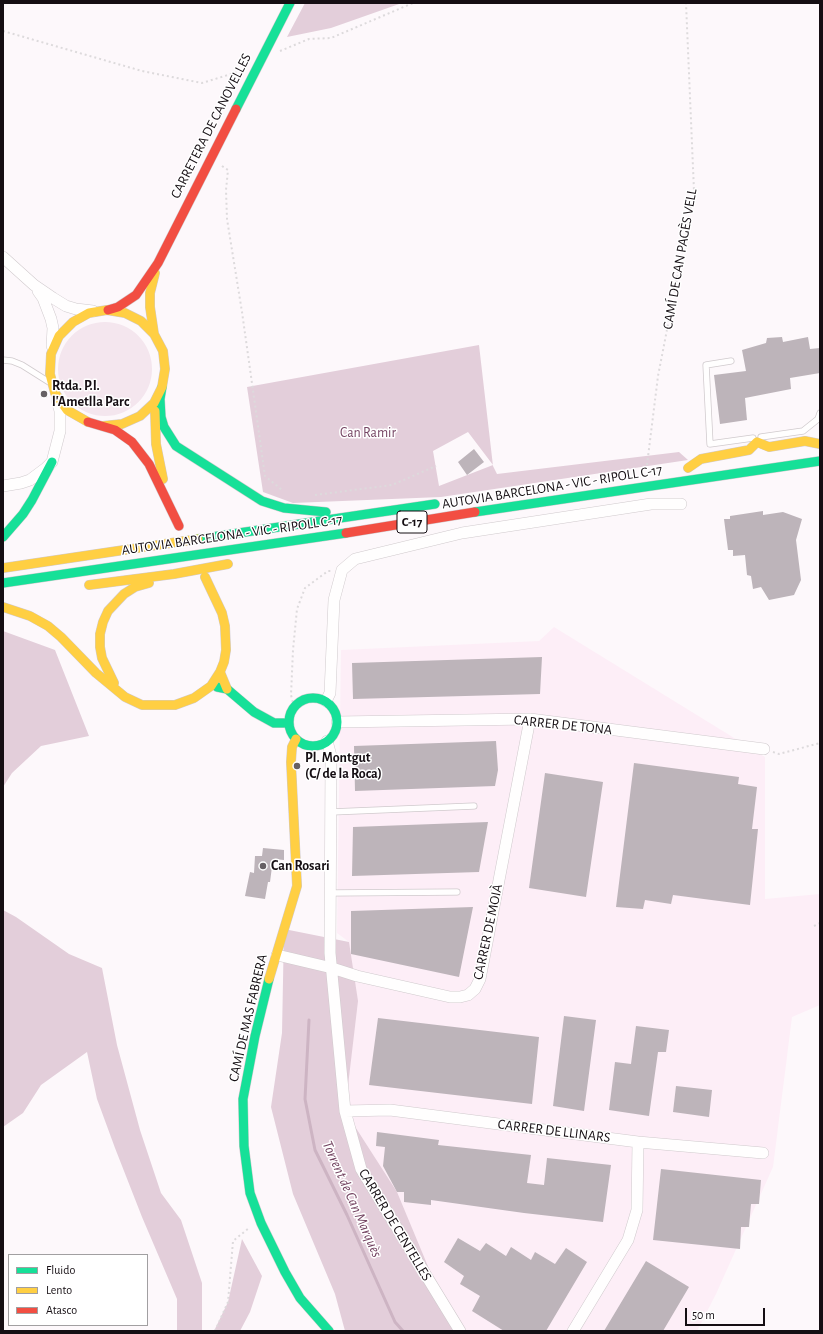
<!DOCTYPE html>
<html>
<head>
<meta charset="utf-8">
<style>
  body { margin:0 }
  #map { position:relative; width:823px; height:1334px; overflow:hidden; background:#fdf8fb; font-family:"Alegreya Sans",sans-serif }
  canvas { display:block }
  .frame { position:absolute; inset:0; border:4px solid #150e13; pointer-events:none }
  .legend { position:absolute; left:8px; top:1254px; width:140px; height:72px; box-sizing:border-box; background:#fff; border:1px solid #a19fa1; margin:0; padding:5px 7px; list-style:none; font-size:12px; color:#150e13 }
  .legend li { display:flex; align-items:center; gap:8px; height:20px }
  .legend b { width:20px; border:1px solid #a19fa1 }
  .scale { position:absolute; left:685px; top:1308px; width:80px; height:18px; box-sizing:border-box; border:2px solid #150e13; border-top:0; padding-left:5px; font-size:12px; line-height:14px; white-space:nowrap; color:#150e13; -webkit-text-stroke:3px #fff; paint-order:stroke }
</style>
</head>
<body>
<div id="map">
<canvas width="823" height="1334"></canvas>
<div class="frame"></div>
<ul class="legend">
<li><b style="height:5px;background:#16e098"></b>Fluido</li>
<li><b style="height:5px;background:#ffcf43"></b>Lento</li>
<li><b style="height:5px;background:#f24e42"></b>Atasco</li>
</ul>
<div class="scale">50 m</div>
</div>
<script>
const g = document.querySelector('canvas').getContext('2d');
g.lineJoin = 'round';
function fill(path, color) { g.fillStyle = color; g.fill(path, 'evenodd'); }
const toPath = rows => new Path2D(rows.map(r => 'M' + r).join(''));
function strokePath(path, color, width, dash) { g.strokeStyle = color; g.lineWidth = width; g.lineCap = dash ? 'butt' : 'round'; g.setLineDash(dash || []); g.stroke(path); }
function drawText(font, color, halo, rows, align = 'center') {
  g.font = font + ' "Alegreya Sans",sans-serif'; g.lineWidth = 3; g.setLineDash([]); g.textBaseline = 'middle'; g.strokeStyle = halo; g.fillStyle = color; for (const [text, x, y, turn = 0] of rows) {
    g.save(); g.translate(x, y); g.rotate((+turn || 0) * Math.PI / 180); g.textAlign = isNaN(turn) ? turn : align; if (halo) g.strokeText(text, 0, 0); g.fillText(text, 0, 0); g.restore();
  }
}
fill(toPath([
  [554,627,765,757,765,899,820,894,820,1005,792,1017,773,1167,716,1294,697,1331,461,1331,345,1111,349,942,337,933,341,650,539,641]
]), '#fdeef7');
fill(toPath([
  '58 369a47 47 0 1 1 94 0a47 47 0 1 1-94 0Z'
]), '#f4e6ee');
fill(toPath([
  [305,3,402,3,331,28,287,37],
  [479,345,493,466,497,474,679,452,688,460,441,497,293,503,263,492,247,387],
  [468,432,493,465,439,486,433,451],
  [3,631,55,650,89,736,41,746,12,773,3,787],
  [3,910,16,917,69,954,102,968,117,1045,140,1130,161,1193,181,1220,202,1283,202,1331,177,1331,177,1299,142,1217,115,1148,97,1099,87,1052,41,1085,23,1113,3,1127],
  [284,929,349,942,358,1001,345,1111,397,1192,447,1312,461,1331,345,1331,335,1294,293,1194,271,1107,282,1033],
  [242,1239,262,1276,250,1312,240,1331,214,1331,228,1302]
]), '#e3ceda');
strokePath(toPath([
  [309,1020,305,1099,315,1150,347,1215,395,1322,403,1331]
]), '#cdb4c3', 3);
fill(toPath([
  [782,337,783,342,808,337,810,349,820,348,820,373,790,378,791,389,745,398,747,420,720,424,714,375,746,371,742,350,766,343,767,338],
  [474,449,484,462,467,475,458,462],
  [763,511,763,515,783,512,802,519,796,540,801,580,794,595,769,600,761,587,753,589,751,576,747,575,745,555,733,556,733,550,728,550,724,519,730,519,730,516],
  [542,657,540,694,353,699,352,663],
  [496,741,498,770,495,786,355,791,354,746],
  [634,763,739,777,738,784,757,787,752,829,758,829,750,905,673,895,671,904,645,900,643,909,616,907],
  [545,773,603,782,586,897,529,888],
  [488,822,479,872,352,876,353,827],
  [263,848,284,850,284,860,273,859,270,882,268,882,265,899,245,896,250,872,254,873,255,856,262,856],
  [473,907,459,977,351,954,351,911],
  [564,1016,596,1020,584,1111,553,1106],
  [378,1018,539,1037,532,1104,369,1085],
  [636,1026,669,1030,666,1052,658,1052,649,1116,609,1110,615,1062,631,1064],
  [676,1086,712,1090,709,1117,673,1112],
  [377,1132,439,1140,438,1145,531,1155,527,1183,544,1185,547,1158,611,1165,603,1222,524,1213,431,1200,431,1205,404,1202,404,1192,397,1192,383,1166,385,1147,376,1146],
  [661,1169,761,1180,759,1204,751,1204,749,1227,741,1227,740,1249,653,1240],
  [458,1238,480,1251,486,1243,506,1256,511,1247,531,1260,535,1252,555,1264,566,1248,587,1262,546,1331,504,1331,472,1311,480,1296,460,1284,464,1276,444,1262],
  [646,1261,689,1287,663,1331,604,1331]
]), '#bdb4ba');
const lane = toPath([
  [3,360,12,361,22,365,49,382],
  [731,361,706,365,710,444,753,438],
  [761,437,803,431,818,419,820,413],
  [331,812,474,806],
  [330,893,457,892]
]);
const street = toPath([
  [3,257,34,285,53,298,66,306,76,309,93,311],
  [38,291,43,298,51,319,53,328,52,346],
  [3,486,21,483,30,480,46,468,52,462,60,431,60,411,57,400],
  [326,701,330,693,334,600,342,570,355,559,462,533,651,504,681,504],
  [337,722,530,719,764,749],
  [327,741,331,756,330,953,345,1111,361,1169,460,1331],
  [277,955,332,968,357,976,450,997,460,997,468,995,475,989,480,979,530,719],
  [345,1111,390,1110,638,1142,763,1153],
  [573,1331,628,1240,637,1210,638,1142]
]);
const fast = toPath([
  [236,109,290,3],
  [162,387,160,399,161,417,164,427,176,446,262,501,284,508,326,512],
  [475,512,820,461],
  [3,537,23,514,32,500,52,462],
  [198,539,435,504],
  [3,583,346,533],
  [217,687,227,689,254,712,274,723,289,723],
  '289 722a24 24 0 1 1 48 0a24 24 0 1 1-48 0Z',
  [269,979,255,1036,243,1099,244,1146,250,1193,261,1223,285,1272,300,1298,329,1331]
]);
const slow = toPath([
  [154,334,150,307,150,293,155,273],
  [155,411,156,444,163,479],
  [88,422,67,410,55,393,50,374,51,354,59,336,73,322,89,313,107,310,125,313,141,321,154,334,163,351,165,369,162,387,154,403,140,416,122,424,103,426],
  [688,468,701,459,749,450,757,442,769,447,805,441,820,444],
  [3,568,198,539],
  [205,577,222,613,225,626,226,650,224,662,220,672,227,689],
  [89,585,174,574,228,564],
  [3,607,30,616,48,626,61,637,96,673,125,697,142,705,175,705,194,698,211,686,220,672],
  [114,683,102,658,100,647,100,634,103,622,108,611,124,594,135,587,149,583],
  [269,979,297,886,291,762,292,747,296,739]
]);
const jam = toPath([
  [108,310,118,307,136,295,158,263,236,109],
  [88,422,115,430,132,442,149,464,179,526],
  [346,533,475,512]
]);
strokePath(lane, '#d0cacd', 7);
strokePath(street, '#d0cacd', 12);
strokePath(fast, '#d0cacd', 10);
strokePath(slow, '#d0cacd', 10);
strokePath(jam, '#d0cacd', 10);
strokePath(toPath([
  [3,31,142,71,202,83,241,71],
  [280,51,309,39,331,38,413,3],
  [222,166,228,170,226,190,227,219,242,312,265,476,282,490],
  [647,465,658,376,694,191,686,3],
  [315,495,392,485,436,466],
  [294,707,291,695,293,650,297,609,305,588,328,571,331,571],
  [773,752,779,754,820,743],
  [814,926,820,923],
  [215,1331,228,1302,233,1241,249,1228]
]), '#dddadc', 2, [2, 3]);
strokePath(lane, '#fffefe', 5.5);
strokePath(street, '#fffefe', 11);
strokePath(fast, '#16e098', 9);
strokePath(slow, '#ffcf43', 9);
strokePath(jam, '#f24e42', 9);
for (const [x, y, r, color] of [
  [44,394,4,"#666064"],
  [297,766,4,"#666064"],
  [263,866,4,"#666064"]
]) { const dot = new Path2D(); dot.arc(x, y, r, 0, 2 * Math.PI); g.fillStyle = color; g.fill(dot); strokePath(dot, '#fff', 1.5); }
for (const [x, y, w] of [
  [412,522,30]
]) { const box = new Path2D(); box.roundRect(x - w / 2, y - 11, w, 22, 3); g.fillStyle = '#fff'; g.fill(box); strokePath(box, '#150e13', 1); }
drawText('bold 13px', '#150e13', null, [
  ["C-17",412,522]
]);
drawText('14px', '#150e13', '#fff', [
  ["CARRETERA DE CANOVELLES",211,126,-63],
  ["CAMÍ DE CAN PAGÈS VELL",680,259,-80],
  ["AUTOVIA BARCELONA - VIC - RIPOLL C-17",552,487,-9],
  ["AUTOVIA BARCELONA - VIC - RIPOLL C-17",232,535,-8],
  ["CARRER DE TONA",563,725,6],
  ["CARRER DE MOIÀ",488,932,-78],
  ["CAMÍ DE MAS FABRERA",248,1018,-77],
  ["CARRER DE LLINARS",554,1131,7],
  ["CARRER DE CENTELLES",395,1225,59]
]);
drawText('bold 14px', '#150e13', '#fff', [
  ["Rtda. P.I.",52,386],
  ["l'Ametlla Parc",52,402],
  ["Pl. Montgut",305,758],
  ["(C/ de la Roca)",305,774],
  ["Can Rosari",271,866]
], 'left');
drawText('14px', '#764664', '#fff', [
  ["Can Ramir",368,433]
]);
drawText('italic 15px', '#734461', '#fff', [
  ["Torrent de Can Marquès",352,1199,66]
]);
</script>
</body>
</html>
